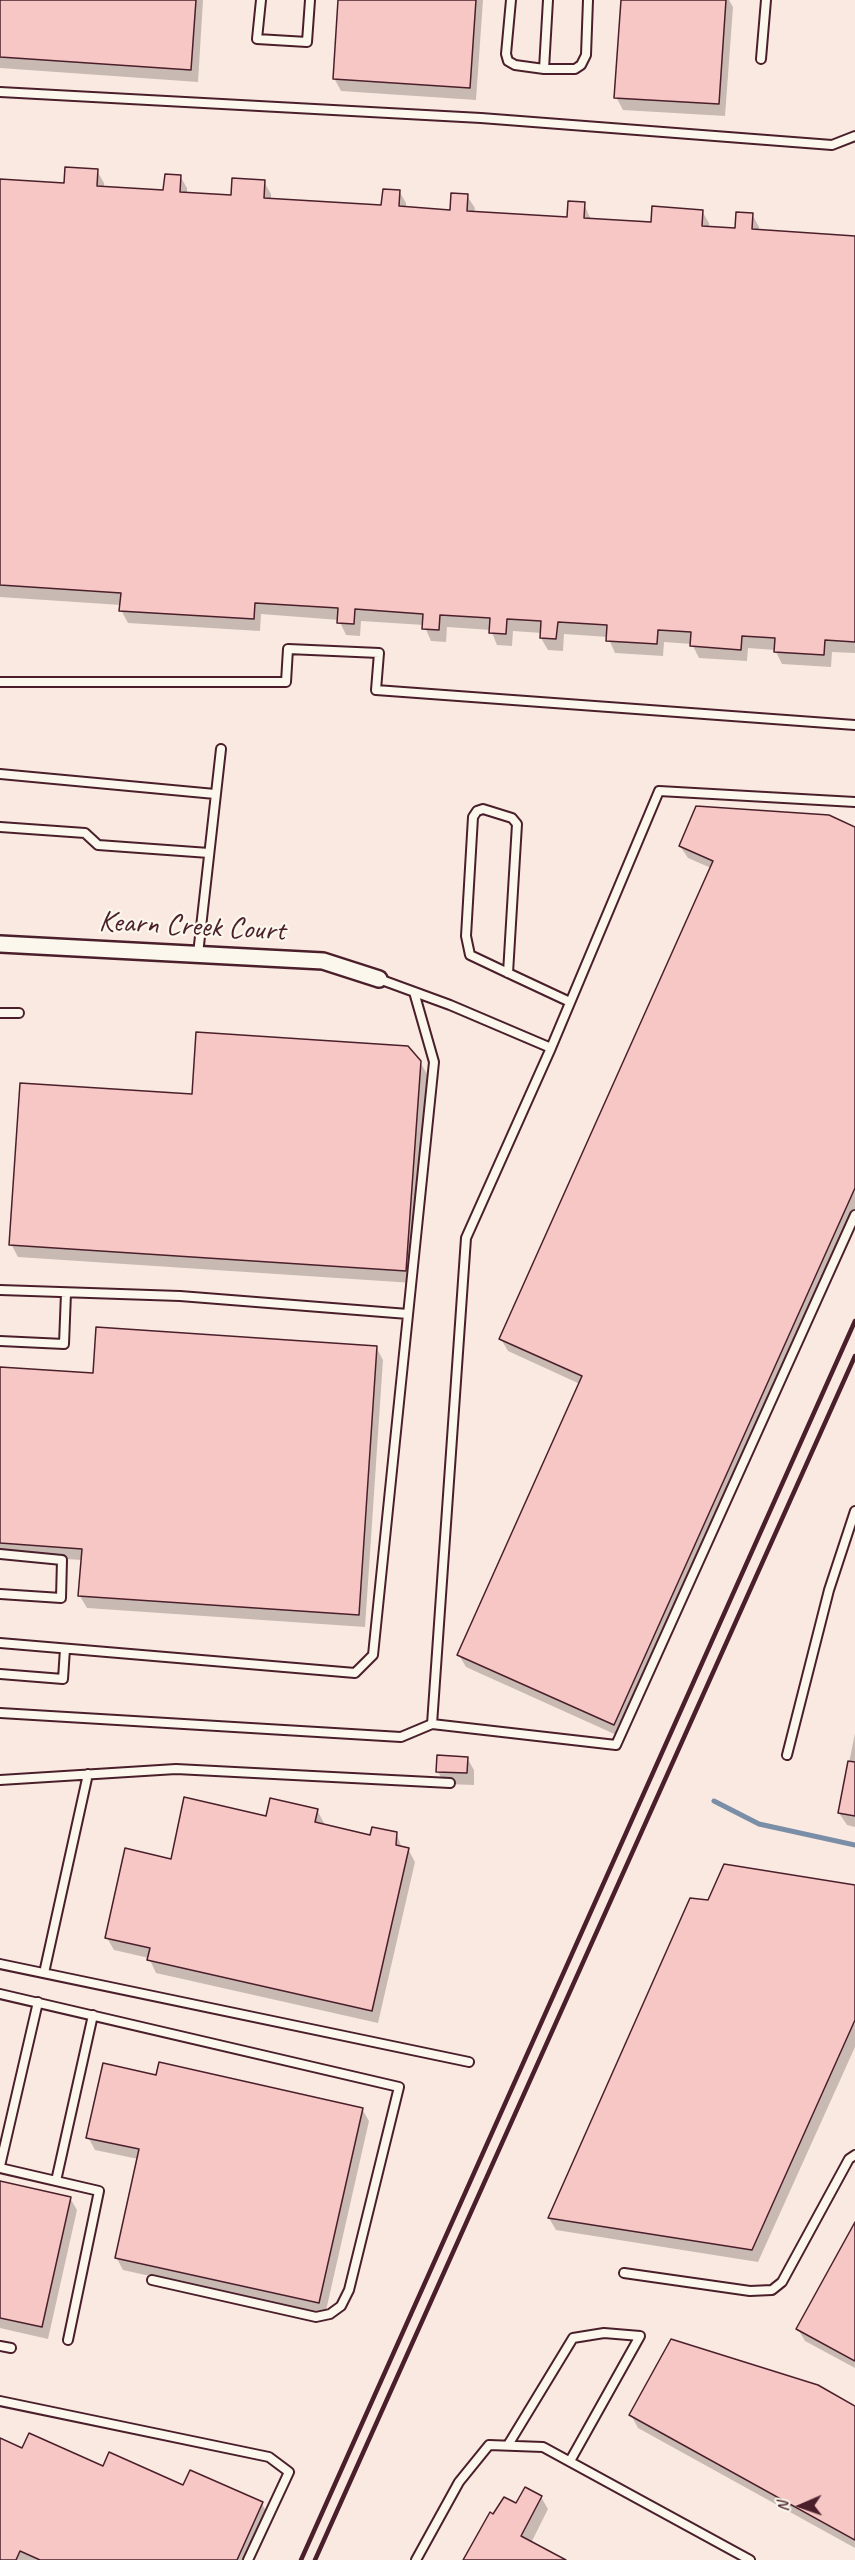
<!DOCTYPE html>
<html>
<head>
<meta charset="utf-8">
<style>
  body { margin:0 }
  #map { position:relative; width:855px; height:2560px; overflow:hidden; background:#fbf7ec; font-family:Caveat,sans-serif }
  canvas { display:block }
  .north { position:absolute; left:771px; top:2476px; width:60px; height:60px; -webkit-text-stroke:4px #fbf7ec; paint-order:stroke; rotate:268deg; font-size:16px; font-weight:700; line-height:24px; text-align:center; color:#4a1f2b }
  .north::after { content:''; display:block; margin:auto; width:21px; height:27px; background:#4a1f2b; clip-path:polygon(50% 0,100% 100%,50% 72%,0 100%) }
</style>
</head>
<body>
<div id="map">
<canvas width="855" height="2560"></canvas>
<div class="north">N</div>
</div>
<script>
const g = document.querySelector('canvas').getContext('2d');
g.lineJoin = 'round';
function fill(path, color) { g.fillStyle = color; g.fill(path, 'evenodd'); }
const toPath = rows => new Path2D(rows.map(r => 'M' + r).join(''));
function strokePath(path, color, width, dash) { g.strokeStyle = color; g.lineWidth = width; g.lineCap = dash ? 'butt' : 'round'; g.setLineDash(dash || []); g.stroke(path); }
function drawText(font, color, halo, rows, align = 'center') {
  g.font = font + ' Caveat,sans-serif'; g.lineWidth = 4.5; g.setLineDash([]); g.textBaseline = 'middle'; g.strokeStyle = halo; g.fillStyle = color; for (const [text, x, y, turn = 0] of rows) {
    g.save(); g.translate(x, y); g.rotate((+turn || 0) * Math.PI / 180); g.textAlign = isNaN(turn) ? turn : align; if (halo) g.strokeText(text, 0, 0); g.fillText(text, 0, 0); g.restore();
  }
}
fill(toPath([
  [0,0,855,0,855,2560,0,2560]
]), '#fae9e0');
fill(toPath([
  [0,0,203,0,198,82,0,68],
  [340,0,483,0,476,100,341,91,334,78],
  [622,0,729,0,733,7,725,116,623,110,616,97],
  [97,171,104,183,104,188,165,192,180,176,187,188,187,194,232,197,264,182,271,194,271,200,383,207,399,191,406,203,406,208,451,211,467,196,475,208,474,212,568,219,584,204,591,220,653,224,702,211,709,223,709,228,736,230,752,214,759,227,759,231,855,238,855,653,832,652,831,667,782,664,775,650,748,648,747,661,699,658,692,644,664,642,663,656,615,653,608,637,564,634,563,651,548,650,541,638,542,633,513,631,512,646,497,645,491,630,447,627,446,642,431,641,424,625,361,621,360,636,346,635,339,620,261,614,260,631,128,623,121,610,121,605,0,597,0,181,65,185],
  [855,828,855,1215,621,1737,466,1667,459,1655,580,1384,508,1351,501,1339,711,868,688,858,680,846],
  [420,1062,427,1074,413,1283,18,1257,11,1244,194,1096],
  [376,1347,383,1360,365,1627,87,1608,80,1596,82,1560,0,1555,0,1381,95,1375],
  [855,1733,855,1827,847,1825,839,1813],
  [467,1758,474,1770,474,1785,445,1784,438,1772],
  [317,1810,324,1823,323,1826,372,1837,396,1833,402,1848,408,1849,415,1862,378,2023,156,1973,149,1958,114,1950,107,1938,172,1860,267,1817],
  [855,1886,855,2047,758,2262,556,2230,549,2218,709,1902],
  [157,2076,362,2109,369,2121,325,2315,123,2270,116,2257,138,2159,95,2150,88,2137],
  [0,2182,70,2198,77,2210,48,2339,0,2328],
  [855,2225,855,2368,805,2341,798,2329],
  [855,2407,855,2548,638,2428,631,2415],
  [0,2440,23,2450,262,2504,269,2516,249,2560,0,2560],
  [541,2497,548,2509,531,2543,563,2560,465,2560,494,2516]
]), '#0003');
strokePath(toPath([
  [714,1801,759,1824,855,1845]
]), '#7b8ea8', 5);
const building = toPath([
  [0,0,196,0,191,70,0,57,0,0],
  [338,0,476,0,470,88,333,79,338,0],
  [621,0,726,0,719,104,614,98,621,0],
  [65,167,98,169,97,186,163,190,165,174,181,175,180,192,231,195,232,178,265,180,264,198,381,205,383,189,400,190,399,206,450,210,451,193,468,194,467,211,567,217,568,201,585,202,584,218,651,222,652,206,703,210,702,226,735,228,736,212,753,213,752,229,855,236,855,642,825,640,824,655,774,652,775,638,742,636,741,650,690,646,691,632,658,630,657,644,606,641,607,625,558,622,556,639,540,638,541,621,507,619,506,634,489,633,490,618,440,615,439,630,422,629,423,614,355,609,354,624,337,623,338,608,255,603,254,619,119,611,121,593,0,585,0,179,64,183,65,167],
  [696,806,829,815,855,827,855,1188,614,1725,457,1655,582,1376,499,1339,713,861,679,846,696,806],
  [196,1032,408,1046,421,1061,406,1271,9,1245,20,1083,192,1094,196,1032],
  [96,1327,377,1346,359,1615,78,1596,82,1549,0,1543,0,1367,93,1373,96,1327],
  [437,1755,468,1757,467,1773,436,1772,437,1755],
  [848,1761,855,1762,855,1816,838,1813,848,1761],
  [184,1797,266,1816,270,1798,318,1809,315,1822,370,1835,372,1827,397,1832,396,1845,409,1848,372,2011,147,1960,150,1948,105,1938,125,1848,171,1859,184,1797],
  [724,1864,855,1885,855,2020,752,2250,548,2218,690,1898,708,1900,724,1864],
  [159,2062,363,2108,319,2303,115,2258,139,2149,86,2138,103,2063,156,2075,159,2062],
  [0,2181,71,2197,42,2327,0,2318,0,2181],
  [855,2222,855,2361,796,2329,855,2222],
  [671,2339,818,2385,855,2406,855,2540,629,2415,671,2339],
  [29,2433,103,2466,109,2452,183,2485,190,2470,263,2502,237,2560,40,2560,20,2551,16,2560,0,2560,0,2438,22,2448,29,2433],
  [525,2487,542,2496,521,2536,566,2560,463,2560,490,2512,493,2514,504,2497,516,2503,525,2487]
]);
fill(building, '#f7c7c5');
strokePath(building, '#4a1f2b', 1.5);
const service = toPath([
  [261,0,257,39,307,42,310,0],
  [511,0,506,54,508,61,515,65,544,69,575,69,581,65,586,55,588,0],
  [761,59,766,0],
  [544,69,548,0],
  [0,92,481,118,832,145,855,136],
  [0,682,286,682,288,649,379,653,376,690,855,725],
  [0,774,215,794],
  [0,827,85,833,98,845,209,853],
  [198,954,221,749],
  [508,973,517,824,512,818,483,809,477,811,473,817,466,936,470,955,508,973,570,1002],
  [0,1013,19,1013],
  [551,1048,659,791,855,802],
  [0,1290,180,1296,408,1314],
  [0,1341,64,1344,66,1293],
  [0,1554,62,1560,61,1598,0,1594],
  [0,1643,355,1673,373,1655,434,1062,414,992],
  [0,1674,63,1679,65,1649],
  [0,1713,401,1737,432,1724,466,1238,551,1048,450,1005,379,979],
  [432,1724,616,1745,855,1215],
  [787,1755,829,1590,855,1511],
  [0,1780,176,1769,450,1783],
  [0,1964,469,2062],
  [44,1973,88,1774],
  [0,1994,399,2087,349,2290,341,2306,330,2314,316,2317,152,2280],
  [0,2166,38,2002],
  [0,2168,99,2191,68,2340],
  [56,2181,93,2015],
  [624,2273,750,2291,772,2290,782,2282,849,2159,855,2155],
  [0,2346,11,2348],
  [0,2401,269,2457,289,2472,248,2560],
  [508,2445,573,2338,604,2333,640,2336,570,2461],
  [416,2560,459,2482,489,2445,543,2447,750,2560]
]);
const minor = toPath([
  [0,944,323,961,379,979]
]);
strokePath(service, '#4a1f2b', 12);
strokePath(minor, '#4a1f2b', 20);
strokePath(service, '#fbf7ec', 8);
strokePath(minor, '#fbf7ec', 15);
strokePath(toPath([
  [301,2560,855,1321],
  [315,2560,855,1356]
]), '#4a1f2b', 4.5);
drawText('30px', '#4a1f2b', '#fbf7ec', [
  ["Kearn Creek Court",192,927,3]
]);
</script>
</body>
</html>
